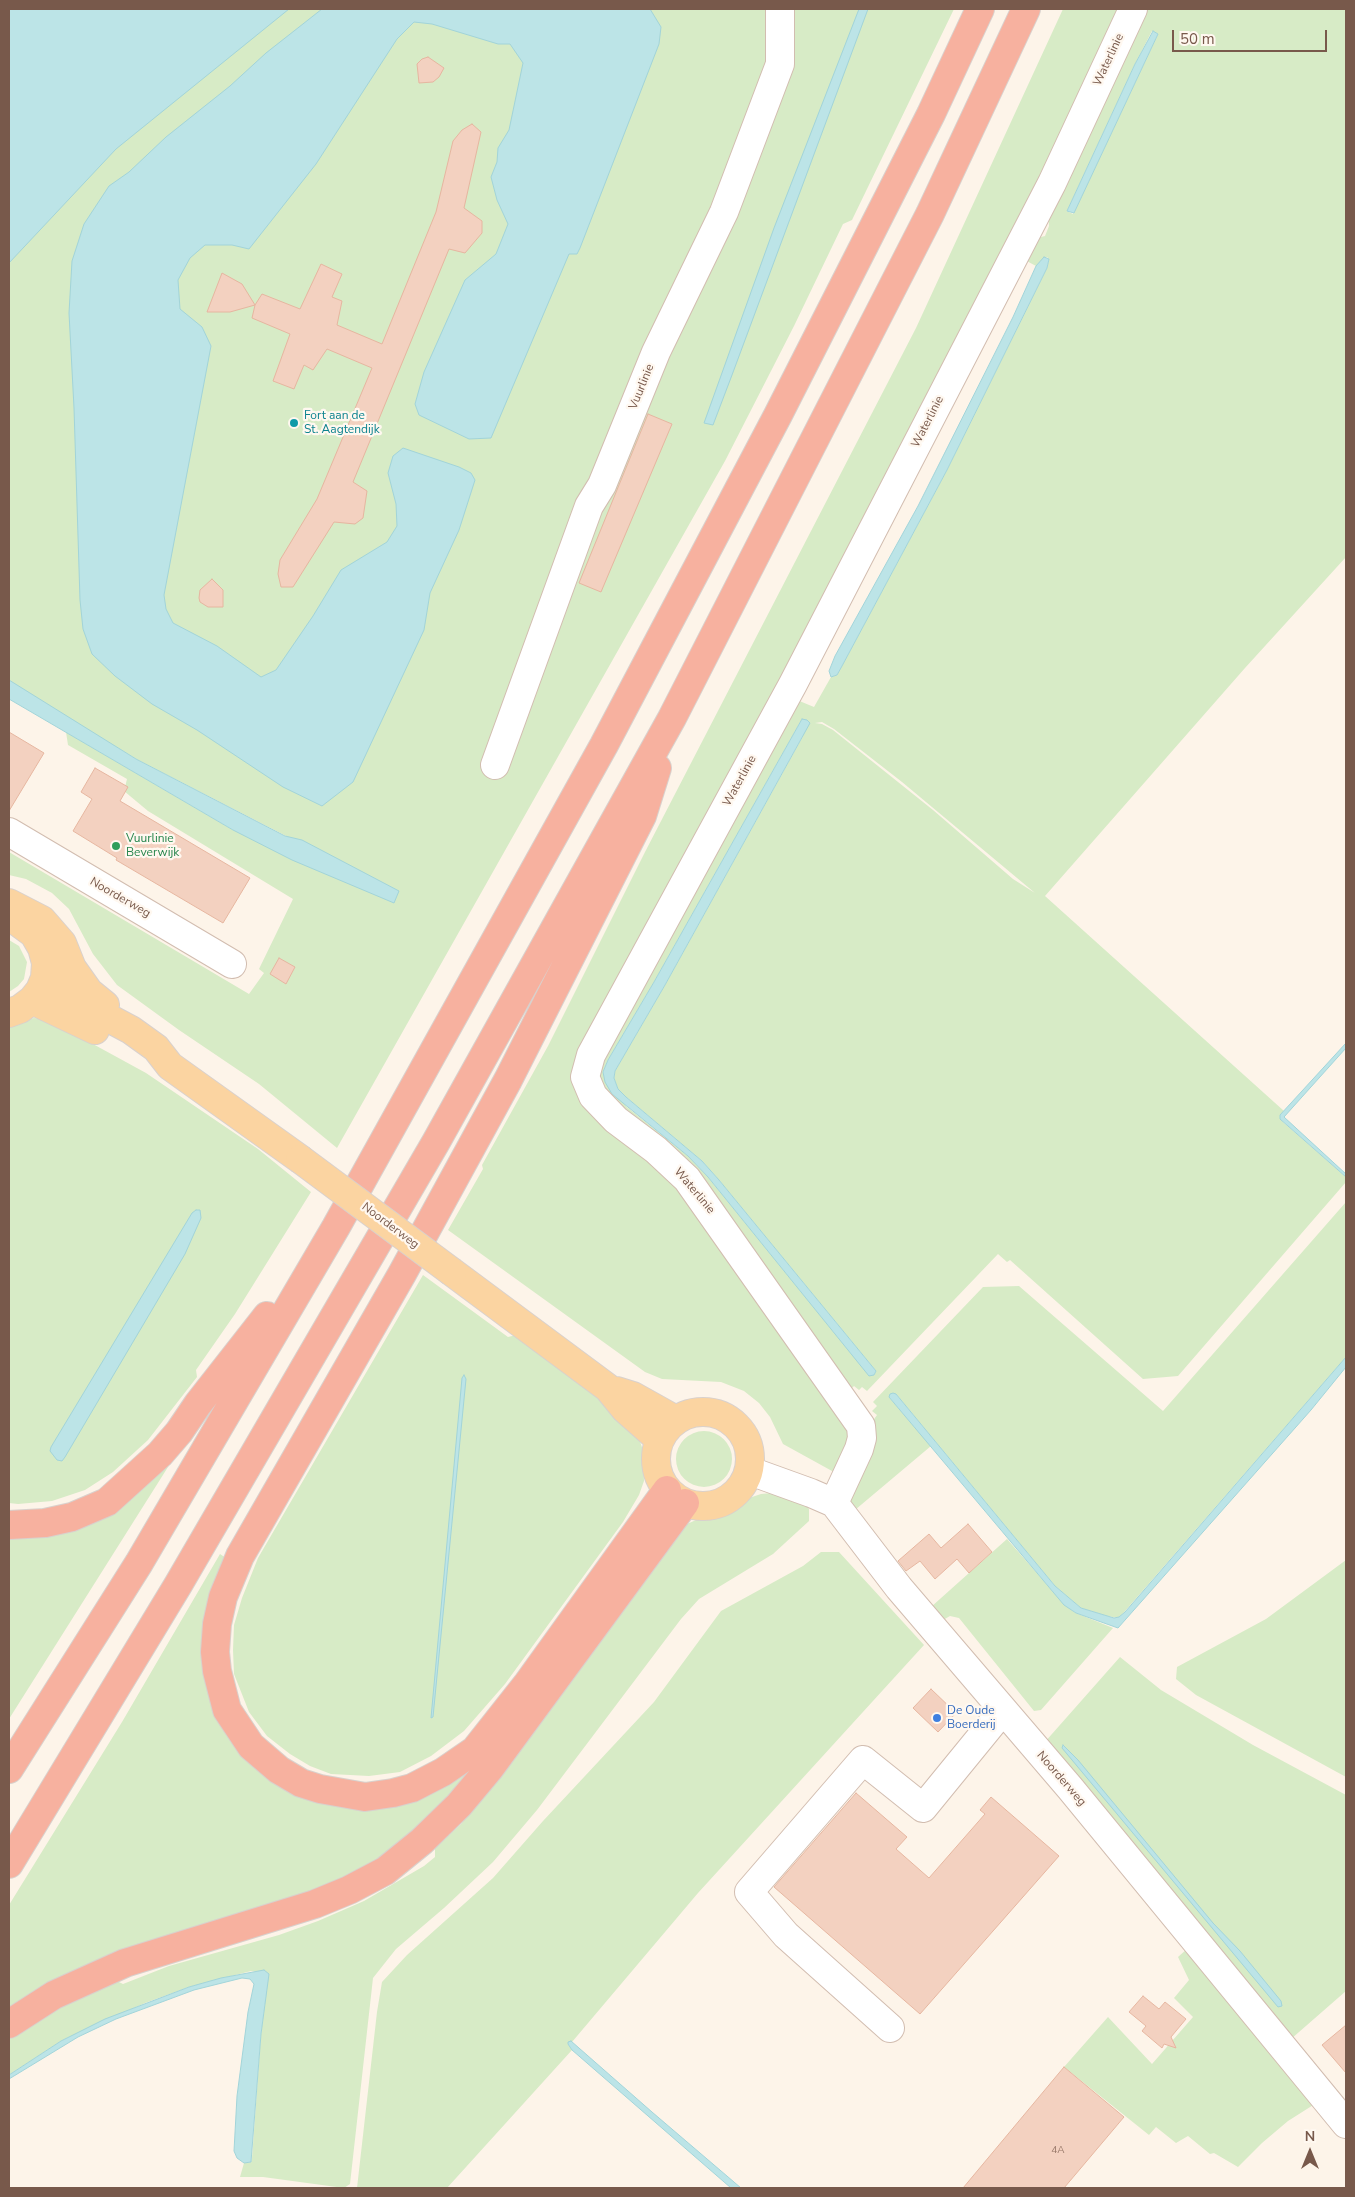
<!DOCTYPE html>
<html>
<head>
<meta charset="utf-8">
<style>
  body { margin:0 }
  #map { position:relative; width:1355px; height:2197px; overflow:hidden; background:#fdf4e9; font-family:"Nunito Sans",sans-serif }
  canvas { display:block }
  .frame { position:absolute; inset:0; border:10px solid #78594b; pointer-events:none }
  .north { position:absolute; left:1285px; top:2127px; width:50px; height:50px; -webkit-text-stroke:4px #fff8f0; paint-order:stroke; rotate:0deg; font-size:14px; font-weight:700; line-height:20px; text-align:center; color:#78594b }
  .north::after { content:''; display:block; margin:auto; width:18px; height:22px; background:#78594b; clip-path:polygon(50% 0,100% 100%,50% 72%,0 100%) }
  .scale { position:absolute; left:1172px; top:30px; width:155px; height:22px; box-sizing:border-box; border:2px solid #78594b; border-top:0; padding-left:6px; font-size:15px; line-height:18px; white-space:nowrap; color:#78594b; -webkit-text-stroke:4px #fff8f0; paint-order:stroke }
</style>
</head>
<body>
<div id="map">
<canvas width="1355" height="2197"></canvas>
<div class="frame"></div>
<div class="north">N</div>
<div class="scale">50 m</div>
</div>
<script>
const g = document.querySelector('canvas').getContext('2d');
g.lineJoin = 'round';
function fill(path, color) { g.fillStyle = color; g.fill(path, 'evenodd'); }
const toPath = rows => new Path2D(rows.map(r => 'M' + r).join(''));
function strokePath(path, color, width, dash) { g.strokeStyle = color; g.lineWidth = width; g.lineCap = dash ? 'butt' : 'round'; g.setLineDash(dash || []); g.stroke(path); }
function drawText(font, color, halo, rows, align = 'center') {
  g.font = font + ' "Nunito Sans",sans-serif'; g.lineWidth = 4.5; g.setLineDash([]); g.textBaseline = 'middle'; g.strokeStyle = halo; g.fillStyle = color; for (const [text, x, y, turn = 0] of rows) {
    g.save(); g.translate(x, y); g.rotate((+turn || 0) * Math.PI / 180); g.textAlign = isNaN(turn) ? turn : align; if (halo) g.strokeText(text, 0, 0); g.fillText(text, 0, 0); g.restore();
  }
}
fill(toPath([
  [9,9,954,9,852,220,843,224,794,326,725,461,337,1148,259,1084,179,1030,117,985,93,954,69,909,52,893,26,879,9,875,9,852,249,994,264,973,259,969,293,899,148,811,124,791,127,779,68,745,66,732,233,830,288,837,136,759,9,685],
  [1063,9,1124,9,871,528,577,1060,663,1171,702,1213,836,1406,849,1433,849,1447,837,1472,832,1471,783,1444,770,1417,759,1403,744,1391,721,1382,662,1379,645,1372,448,1230,483,1169,482,1165,548,1046,645,852,916,328],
  [1142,9,1346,9,1346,557,1245,668,1045,896,1284,1111,1280,1115,1283,1122,1346,1177,1346,1182,1178,1376,1143,1379,1010,1260,1007,1262,998,1254,867,1391,862,1387,859,1390,854,1386,851,1389,647,1135,595,1081,621,1012,797,700,814,707,831,677,837,675,947,470,1047,268,1049,259,1047,257,1036,266,1023,259,1037,238,1045,236,1049,226,1048,207],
  [1152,31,1158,34,1073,214,1067,211,1135,64],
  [802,719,803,736,665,985,615,1071,614,1078,618,1089,626,1097,702,1161,719,1180,876,1371,874,1375,869,1375,708,1177,688,1156,627,1107,603,1072,608,1060,654,982],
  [822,722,834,729,902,782,1035,893,1013,879,933,810,833,730,822,724,815,723],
  [9,940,19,946,27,962,24,979,18,986,9,992],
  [34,1018,49,1020,146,1073,258,1149,311,1192,235,1314,196,1370,197,1377,148,1440,113,1472,85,1490,52,1501,18,1504,9,1503,9,1024],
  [1346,1202,1346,1357,1119,1618,1106,1616,1081,1608,1055,1586,896,1394,889,1397,931,1446,849,1515,846,1498,868,1437,876,1426,872,1422,877,1415,872,1411,877,1406,873,1402,983,1287,1019,1286,1163,1411],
  [423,1275,508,1337,516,1335,614,1410,638,1436,643,1450,644,1481,639,1495,623,1522,505,1684,464,1731,431,1756,400,1772,369,1776,331,1774,310,1766,290,1754,267,1736,249,1712,234,1674,233,1650,234,1625,242,1598,258,1558],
  '676 1459a28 28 0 1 1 56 0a28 28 0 1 1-56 0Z',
  [177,1450,168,1467,9,1719,9,1533,27,1533],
  [772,1493,805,1504,809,1509,809,1521,773,1554,699,1599,681,1619,537,1810,493,1862,444,1908,396,1949,373,1978,350,2184,344,2188,263,2177,240,2177,244,2163,251,2162,252,2158,261,2034,268,1974,251,1971,189,1987,145,2003,61,2041,9,2075,9,2039,46,2015,83,1996,117,1981,123,1984,169,1966,279,1935,318,1921,364,1901,424,1866,435,1857,435,1848,461,1824,557,1701,593,1651,667,1540,687,1524,696,1520,724,1515,749,1498,761,1494],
  [1007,1539,1065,1605,1076,1613,1113,1628,1041,1710,1034,1711,959,1618,950,1616,943,1620,931,1607],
  [821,1552,839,1552,924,1645,698,1893,572,2042,568,2044,572,2050,447,2188,357,2188,377,2012,382,1982,407,1955,493,1878,543,1821,654,1702,721,1611,803,1566],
  [220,1554,229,1560,214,1696,335,1801,464,1765,469,1778,404,1842,368,1866,327,1888,9,2012,9,1905,122,1722],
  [1346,1560,1346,1777,1196,1695,1176,1679,1177,1667,1266,1619],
  [1120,1657,1161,1690,1253,1745,1346,1795,1346,1991,1291,2039,1044,1743],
  [1187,1949,1318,2102,1288,2121,1262,2143,1238,2167,1214,2153,1210,2154,1188,2136,1176,2143,1156,2127,1149,2135,1064,2067,1108,2017,1152,2064,1193,2017,1174,1998,1189,1980,1178,1957]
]), '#d7ebc6');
const water = toPath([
  [9,9,289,9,116,149,9,263,9,9],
  [322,9,650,9,661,27,659,44,580,248,577,254,569,254,491,438,469,439,419,415,415,404,424,372,465,280,496,254,508,224,497,200,491,177,497,162,498,148,509,130,523,63,510,44,498,44,432,24,414,22,397,39,316,164,249,249,232,245,205,245,190,258,178,280,180,309,202,327,211,346,164,595,166,609,173,623,217,646,261,677,276,670,313,616,341,570,387,542,397,526,396,504,388,473,393,456,403,448,459,467,471,473,475,480,459,530,430,593,424,630,353,782,322,806,283,787,197,730,152,704,115,676,92,654,83,629,80,600,74,408,69,313,72,261,84,224,109,186,129,172,166,137,230,86,266,53,322,9],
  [859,9,868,9,732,375,713,425,704,423,774,228,859,9],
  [1153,31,1158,34,1074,213,1067,211,1135,64,1153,31],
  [1044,257,1049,259,1047,268,947,470,842,666,837,675,831,677,829,671,835,656,918,506,1013,317,1036,266,1044,257],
  [9,680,136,759,285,836,302,840,399,891,394,903,292,860,233,830,9,699,9,680],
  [802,719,807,720,810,723,665,985,615,1071,614,1078,618,1089,626,1097,702,1161,719,1180,876,1371,874,1375,869,1376,708,1177,688,1156,612,1094,605,1082,603,1072,608,1060,654,982,802,719],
  [1346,1043,1346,1048,1284,1117,1346,1174,1346,1177,1280,1119,1280,1115,1346,1043],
  [196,1210,200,1210,201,1218,185,1254,65,1457,62,1461,57,1460,50,1451,51,1447,192,1213,196,1210],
  [1346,1357,1346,1367,1311,1410,1118,1628,1076,1613,1064,1605,889,1397,890,1394,893,1393,896,1394,1055,1586,1081,1608,1114,1618,1119,1617,1125,1612,1346,1357],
  [464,1375,466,1379,433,1717,431,1718,462,1378,464,1375],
  [1063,1745,1078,1760,1213,1923,1240,1951,1281,2001,1282,2006,1278,2007,1062,1748,1063,1745],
  [264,1970,269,1974,261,2034,251,2162,244,2163,237,2158,234,2151,237,2096,248,2012,254,1984,250,1979,242,1978,194,1990,116,2019,78,2037,9,2079,9,2075,61,2041,105,2019,189,1987,221,1978,264,1970],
  [571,2041,652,2112,741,2188,731,2188,572,2050,568,2044,568,2042,571,2041]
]);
fill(water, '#bce4e7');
strokePath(water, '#a2d4d9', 1);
const building = toPath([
  [428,57,444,68,439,77,433,82,419,83,417,64,422,59,428,57],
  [472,124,481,132,464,208,482,221,482,233,465,253,449,249,353,482,367,491,363,518,355,524,334,522,293,587,281,587,278,574,280,560,317,499,372,368,327,349,313,370,304,365,294,389,273,381,290,334,252,318,255,305,230,312,207,312,222,273,242,284,255,305,262,294,300,309,321,264,342,274,332,297,342,301,337,325,382,344,436,212,453,141,462,130,472,124],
  [648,414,672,424,601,592,579,583,648,414],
  [212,579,223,590,223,607,208,607,200,602,199,598,200,590,212,579],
  [9,732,44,753,9,811,9,732],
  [95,768,128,787,120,801,250,878,223,923,116,860,117,858,73,831,92,799,81,792,95,768],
  [279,958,295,967,286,984,270,974,279,958],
  [968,1524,992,1552,969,1573,957,1559,935,1579,920,1561,906,1571,898,1561,929,1534,941,1548,968,1524],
  [931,1689,956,1713,938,1732,913,1708,931,1689],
  [856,1793,907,1837,896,1849,929,1878,985,1814,980,1810,991,1797,1059,1856,920,2014,774,1887,856,1793],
  [1143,1996,1159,2009,1165,2002,1186,2019,1171,2037,1176,2048,1164,2044,1162,2048,1142,2031,1146,2026,1129,2012,1143,1996],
  [1346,2025,1346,2073,1322,2045,1346,2025],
  [1064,2067,1124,2117,1064,2188,963,2188,1064,2067]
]);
fill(building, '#f3d1c0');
strokePath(building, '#e6b6a0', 1);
const minor = toPath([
  [495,765,589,506,602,485,656,352,724,212,780,64,780,9],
  [9,832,232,964],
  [750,1471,811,1493,834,1503,899,1588,1070,1788,1346,2124],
  [834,1503,859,1449,862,1438,861,1426,687,1179,656,1150,616,1120,593,1096,585,1077,591,1055,793,684,1052,183,1133,9],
  [890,2028,786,1935,749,1892,863,1760,923,1808,1003,1710]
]);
const major = toPath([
  [9,903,42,920,62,943,72,968,89,992,105,1005],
  [45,978,84,1005,131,1030,156,1048,170,1066,300,1159],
  [32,1000,95,1030],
  [9,1013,20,1009,32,1000,40,990,45,978,46,963,42,948,34,934,19,923],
  [452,1272,608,1388,625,1409,660,1440],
  [617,1391,633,1396,676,1420],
  '656 1459a47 47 0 1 1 94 0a47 47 0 1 1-94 0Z'
]);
const highway = toPath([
  [657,768,642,816,508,1080,402,1274,240,1556,223,1597,217,1624,215,1652,217,1671,227,1710,251,1746,279,1770,301,1783,320,1789,365,1797,393,1793,412,1788,443,1772,475,1750,528,1683,667,1490],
  [9,1525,45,1523,72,1517,107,1502,160,1454,179,1432,198,1404,267,1316],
  [9,1769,139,1563,336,1227,604,745,778,415,931,114,980,9],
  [9,1864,178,1585,436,1142,672,718,930,214,1026,9],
  [9,2024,54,1995,125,1963,315,1904,349,1890,385,1871,422,1841,459,1805,490,1768,685,1503]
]);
strokePath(minor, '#d2bdb0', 30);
strokePath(major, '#d9d1cd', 30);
strokePath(highway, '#d9d1cd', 30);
strokePath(minor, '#fff', 28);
strokePath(major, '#fbd4a1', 28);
strokePath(highway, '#f7b19f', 28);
const majorBridge = toPath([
  [300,1159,452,1272]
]);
strokePath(majorBridge, '#d9d1cd', 30, []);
strokePath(majorBridge, '#fbd4a1', 28);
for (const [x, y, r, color] of [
  [294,423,5,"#0f9aa8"],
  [116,846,5,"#2e9e5b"],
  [937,1718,5,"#3f7fe0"]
]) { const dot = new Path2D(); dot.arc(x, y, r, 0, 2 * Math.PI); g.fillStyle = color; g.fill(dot); strokePath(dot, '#fff8f0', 2); }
drawText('10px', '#977768', null, [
  ["4A",1058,2151]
]);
drawText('12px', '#78594b', '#fff8f0', [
  ["Waterlinie",1109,60,-65],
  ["Vuurlinie",642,387,-68],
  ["Waterlinie",928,422,-63],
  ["Waterlinie",740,781,-61],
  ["Noorderweg",120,898,30],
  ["Waterlinie",694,1191,50],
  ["Noorderweg",390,1226,37],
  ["Noorderweg",1061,1779,49]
]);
drawText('12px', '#0d838f', '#fff8f0', [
  ["Fort aan de",304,416],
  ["St. Aagtendijk",304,430]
], 'left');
drawText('12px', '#27864d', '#fff8f0', [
  ["Vuurlinie",126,839],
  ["Beverwijk",126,853]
], 'left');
drawText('12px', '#366cbe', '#fff8f0', [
  ["De Oude",947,1711],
  ["Boerderij",947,1725]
], 'left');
</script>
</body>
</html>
